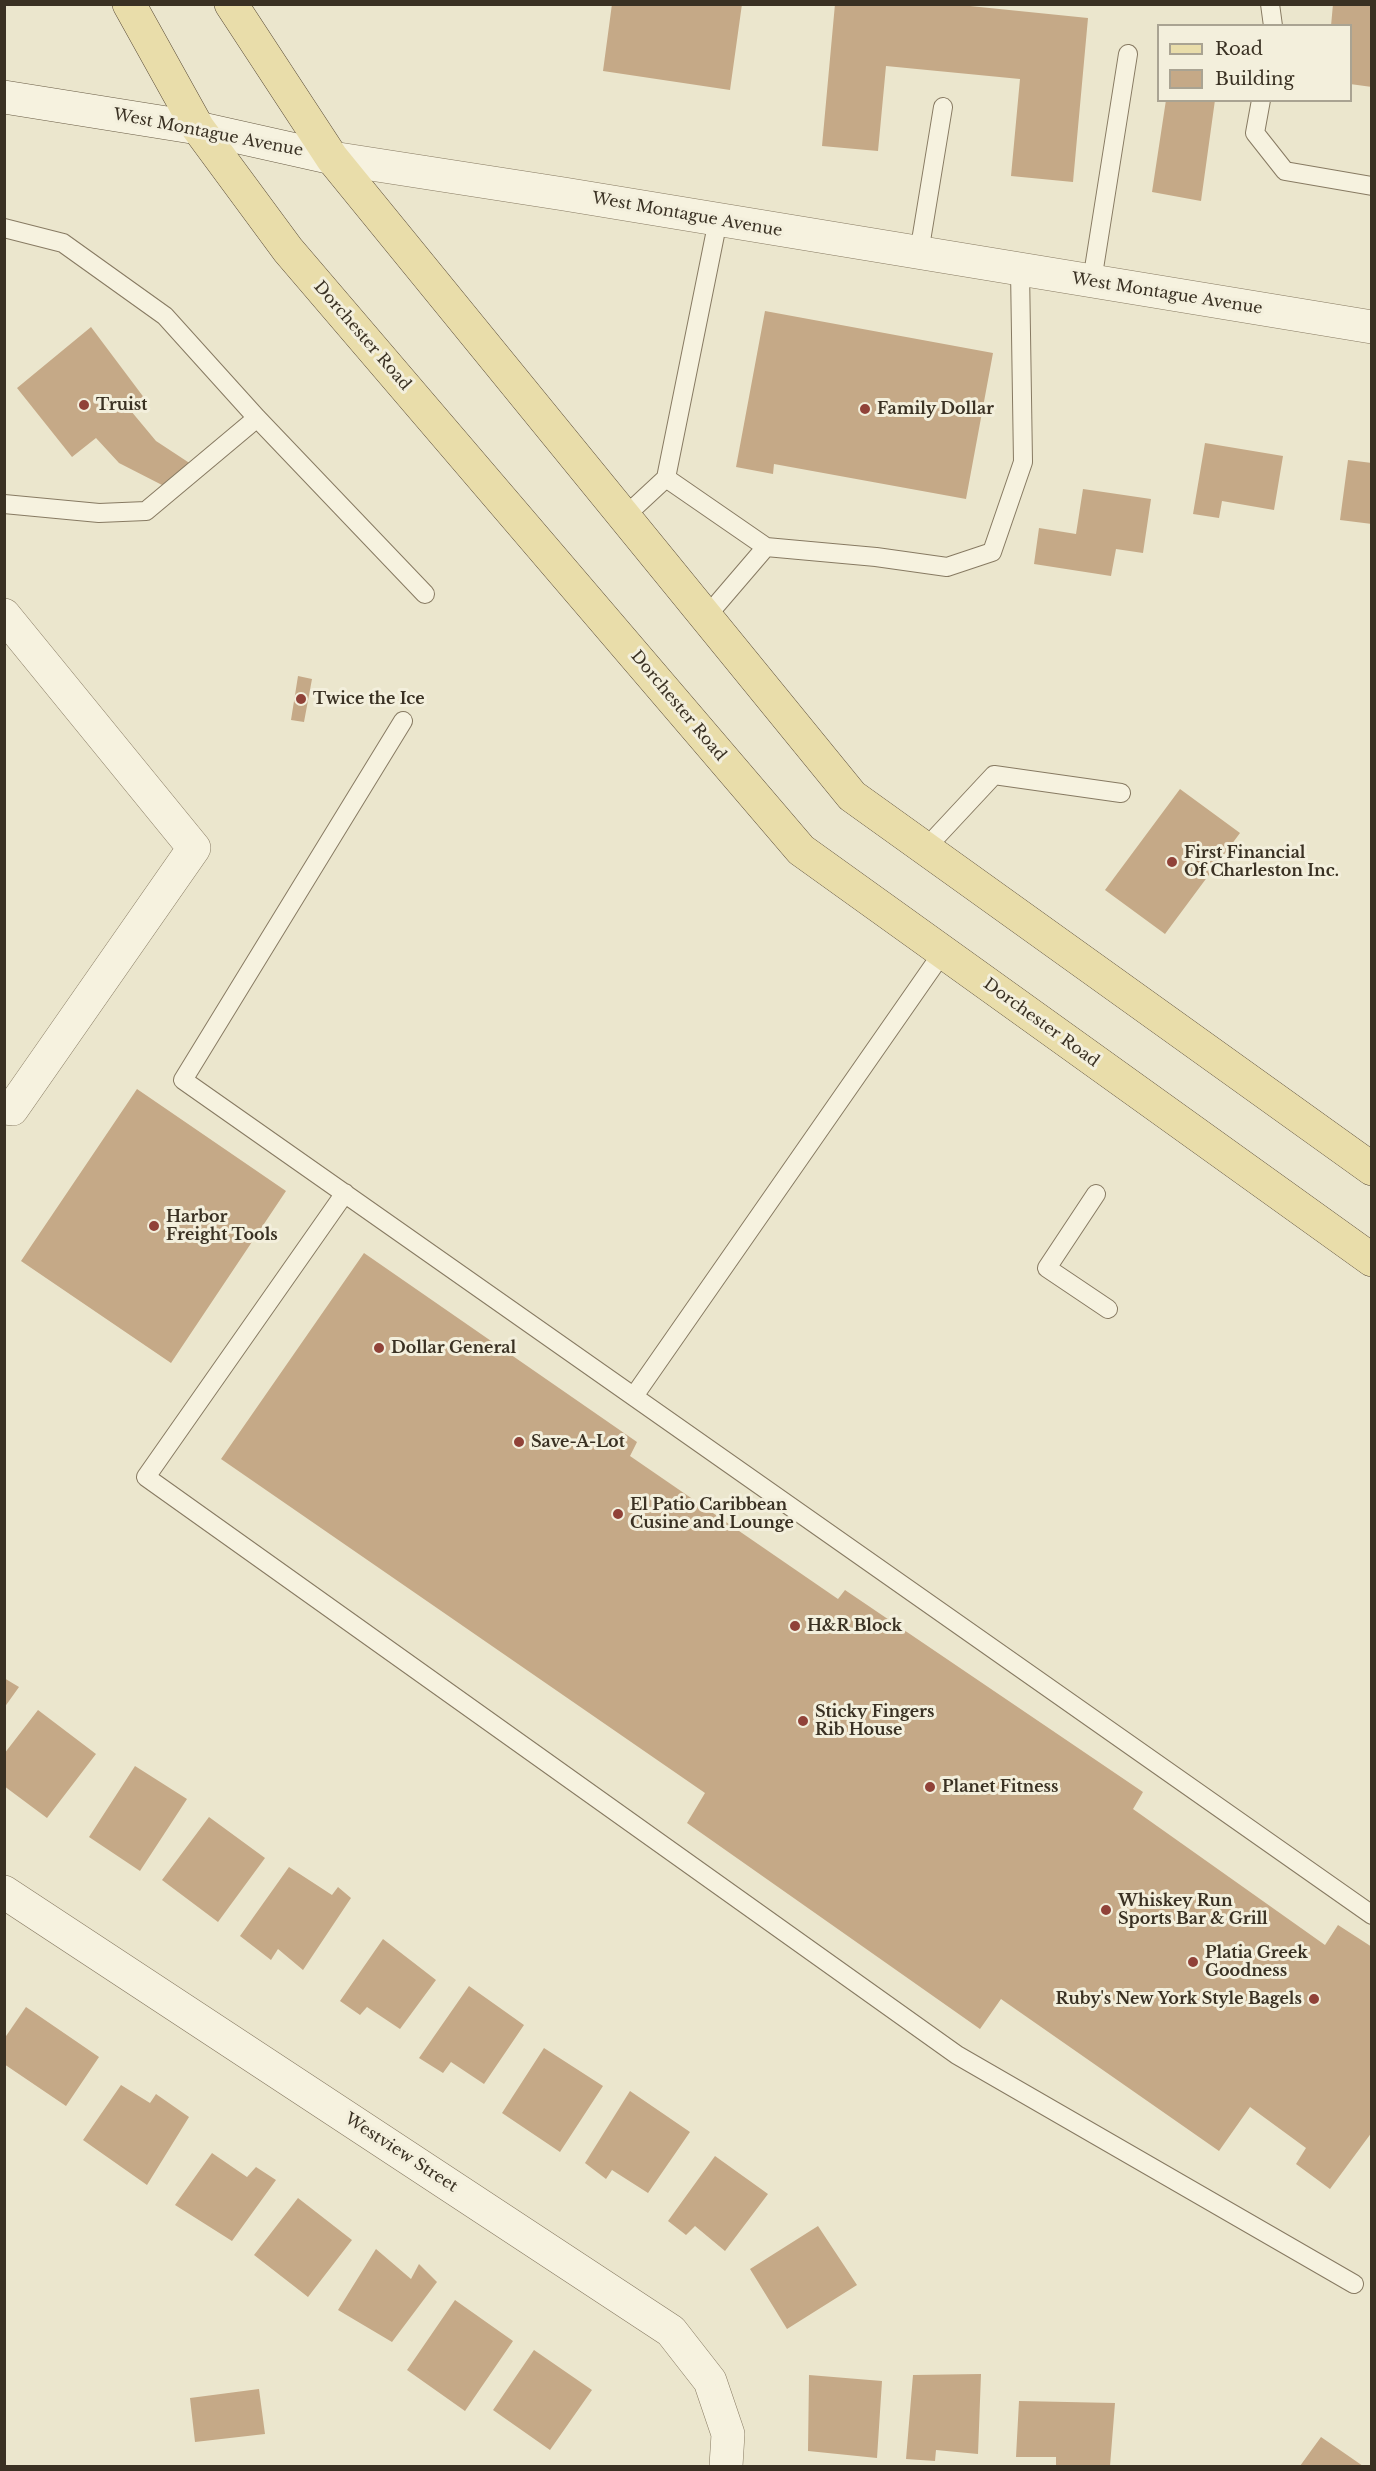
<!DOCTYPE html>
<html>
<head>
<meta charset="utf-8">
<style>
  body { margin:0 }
  #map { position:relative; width:1376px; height:2471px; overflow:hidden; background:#ebe6cd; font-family:"Libre Baskerville",serif }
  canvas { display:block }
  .frame { position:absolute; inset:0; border:6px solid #3a3123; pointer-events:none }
  .legend { position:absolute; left:1157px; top:24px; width:195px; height:78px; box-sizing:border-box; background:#f3efdc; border:2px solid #a9a392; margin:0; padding:8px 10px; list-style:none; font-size:18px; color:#3a3123 }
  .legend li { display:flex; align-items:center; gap:12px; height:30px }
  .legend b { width:30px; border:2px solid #a9a392 }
</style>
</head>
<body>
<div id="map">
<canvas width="1376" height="2471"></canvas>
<div class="frame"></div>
<ul class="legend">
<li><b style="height:8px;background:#e9ddaa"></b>Road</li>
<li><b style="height:16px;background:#c5a987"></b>Building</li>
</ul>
</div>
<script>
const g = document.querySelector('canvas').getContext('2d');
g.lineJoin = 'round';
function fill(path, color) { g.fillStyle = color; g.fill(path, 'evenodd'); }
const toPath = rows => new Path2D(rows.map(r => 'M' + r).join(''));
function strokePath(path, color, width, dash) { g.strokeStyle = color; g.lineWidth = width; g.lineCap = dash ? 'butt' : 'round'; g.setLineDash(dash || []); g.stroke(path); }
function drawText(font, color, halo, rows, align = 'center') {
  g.font = font + ' "Libre Baskerville",serif'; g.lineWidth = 6; g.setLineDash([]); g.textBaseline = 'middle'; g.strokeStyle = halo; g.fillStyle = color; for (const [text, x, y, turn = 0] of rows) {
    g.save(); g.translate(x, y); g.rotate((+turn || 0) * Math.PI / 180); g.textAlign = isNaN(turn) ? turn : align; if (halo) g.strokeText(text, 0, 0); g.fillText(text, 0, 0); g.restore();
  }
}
fill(toPath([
  [612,4,742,4,730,90,603,71],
  [835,4,950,4,1088,18,1073,182,1011,176,1020,79,886,66,878,151,822,146],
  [1333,4,1372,4,1372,87,1350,84,1350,26,1331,26],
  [1166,100,1215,100,1201,201,1152,192],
  [765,311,993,353,966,499,774,464,773,474,736,467],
  [91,327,145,399,131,411,156,441,191,464,164,486,119,463,96,438,72,457,17,388],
  [1205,443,1283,456,1274,510,1222,501,1219,518,1193,514],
  [1348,460,1372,463,1372,524,1340,520],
  [1083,489,1151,499,1143,553,1116,549,1111,576,1034,564,1039,528,1076,534],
  [298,676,312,679,304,722,291,720],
  [1180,789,1240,833,1165,934,1105,890],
  [137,1089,286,1191,171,1363,21,1261],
  [364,1253,637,1442,630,1456,838,1599,845,1590,1143,1792,1133,1809,1325,1945,1338,1925,1372,1947,1372,2132,1330,2189,1296,2164,1306,2148,1250,2107,1219,2151,1001,1999,980,2029,687,1823,705,1793,221,1459],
  [4,1678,19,1687,4,1708],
  [38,1710,96,1754,47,1818,4,1786,4,1754],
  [135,1766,187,1799,140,1871,89,1837],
  [209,1817,265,1858,218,1922,162,1880],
  [289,1867,332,1895,338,1887,351,1898,303,1970,278,1949,271,1960,240,1936],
  [383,1939,436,1980,400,2029,367,2007,360,2015,340,2001],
  [469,1986,524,2025,484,2084,451,2062,443,2073,419,2058],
  [26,2007,99,2057,66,2106,4,2064,4,2039],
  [544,2048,603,2086,560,2152,502,2113],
  [121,2085,150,2103,156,2094,189,2117,147,2185,83,2140],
  [630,2091,690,2132,648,2193,612,2170,606,2179,585,2163],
  [212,2153,247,2177,256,2167,276,2180,232,2241,175,2205],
  [715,2156,768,2194,725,2251,695,2226,686,2235,668,2221],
  [298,2198,352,2240,308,2297,254,2255],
  [818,2226,857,2285,787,2329,750,2269],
  [376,2249,411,2279,419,2264,437,2282,392,2342,338,2310],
  [455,2300,513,2341,465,2411,407,2370],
  [534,2350,592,2390,550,2450,493,2410],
  [981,2374,978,2454,936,2450,935,2461,906,2459,913,2375],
  [809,2375,882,2381,877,2458,808,2451],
  [259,2389,265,2434,195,2442,190,2398],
  [1019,2401,1115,2403,1110,2466,1056,2466,1056,2457,1016,2457],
  [1321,2437,1363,2466,1300,2466]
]), '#c5a987');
const service = toPath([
  [1270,4,1273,26],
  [1261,100,1255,133,1285,171,1372,186],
  [4,228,63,243,165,316,257,418,425,594],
  [919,253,943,107],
  [1092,281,1128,54],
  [666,478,766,547,876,557,947,567,992,552,1023,462,1020,270],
  [4,504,99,513,146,511,257,418],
  [624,517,666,478,718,220],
  [706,617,766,547],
  [403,721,183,1080,1372,1915],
  [925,849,994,775,1121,793],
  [345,1193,146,1477,957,2055,1354,2284],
  [1096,1194,1047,1268,1108,1309],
  [634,1396,943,952]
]);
const minor = toPath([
  [4,615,194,848,12,1109,4,1108],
  [4,1892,671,2331,710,2381,728,2434,726,2466]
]);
const tertiary = toPath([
  [332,158,564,194,1372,327]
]);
const secondary = toPath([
  [4,97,198,128,332,158]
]);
const primary = toPath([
  [129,4,198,128,288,250,801,850,1372,1260],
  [231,4,332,158,852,796,1372,1169]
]);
strokePath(service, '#877a62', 20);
strokePath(minor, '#877a62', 34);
strokePath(tertiary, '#877a62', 34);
strokePath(secondary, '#695c45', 34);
strokePath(primary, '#564835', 34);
strokePath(service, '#f6f2df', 18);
strokePath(minor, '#f6f2df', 33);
strokePath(tertiary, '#f6f2df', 33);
strokePath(secondary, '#f6f2df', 33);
strokePath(primary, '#e9ddaa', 33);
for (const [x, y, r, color] of [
  [84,405,6,"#904238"],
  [865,409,6,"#904238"],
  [301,699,6,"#904238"],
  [1172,862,6,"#904238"],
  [154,1226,6,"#904238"],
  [379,1348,6,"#904238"],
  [519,1442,6,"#904238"],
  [618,1514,6,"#904238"],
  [795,1626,6,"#904238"],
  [803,1721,6,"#904238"],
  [930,1787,6,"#904238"],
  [1106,1910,6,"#904238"],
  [1193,1962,6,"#904238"],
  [1314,1999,6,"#904238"]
]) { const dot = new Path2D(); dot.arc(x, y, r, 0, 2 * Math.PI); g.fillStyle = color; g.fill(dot); strokePath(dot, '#f3efdc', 2); }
drawText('16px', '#3a3123', '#f3efdc', [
  ["West Montague Avenue",208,133,11],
  ["West Montague Avenue",687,215,10],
  ["West Montague Avenue",1167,294,9],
  ["Dorchester Road",362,336,49],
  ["Dorchester Road",678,706,50],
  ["Dorchester Road",1041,1023,36],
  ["Westview Street",401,2153,33]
]);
drawText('bold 16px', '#3a3123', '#f3efdc', [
  ["Truist",96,405],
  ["Family Dollar",877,409],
  ["Twice the Ice",313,699],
  ["First Financial",1184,853],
  ["Of Charleston Inc.",1184,871],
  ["Harbor",166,1217],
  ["Freight Tools",166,1235],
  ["Dollar General",391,1348],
  ["Save-A-Lot",531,1442],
  ["El Patio Caribbean",630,1505],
  ["Cusine and Lounge",630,1523],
  ["H&R Block",807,1626],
  ["Sticky Fingers",815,1712],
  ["Rib House",815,1730],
  ["Planet Fitness",942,1787],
  ["Whiskey Run",1118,1901],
  ["Sports Bar & Grill",1118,1919],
  ["Platia Greek",1205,1953],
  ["Goodness",1205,1971],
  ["Ruby's New York Style Bagels",1302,1999,"right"]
], 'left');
</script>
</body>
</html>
